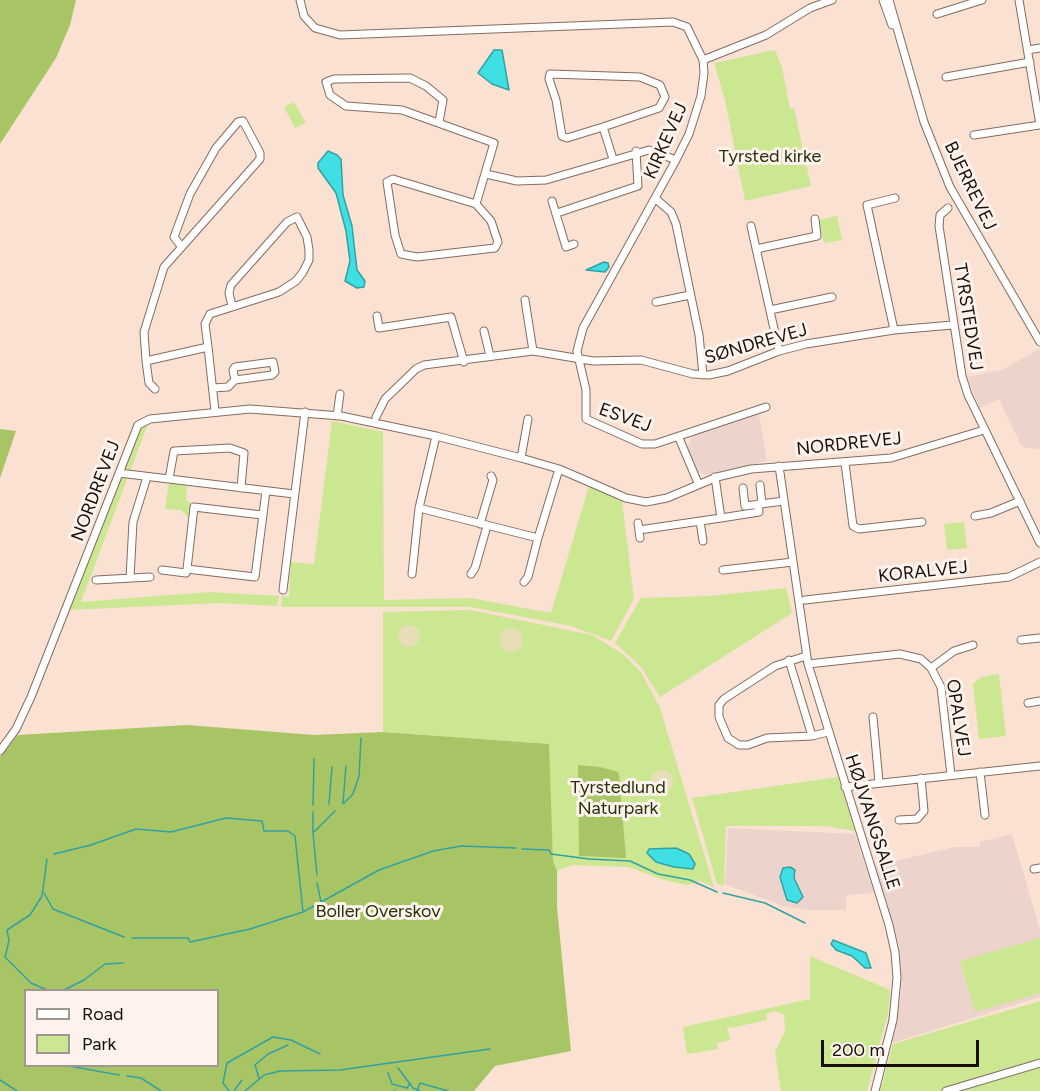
<!DOCTYPE html>
<html>
<head>
<meta charset="utf-8">
<style>
  body { margin:0 }
  #map { position:relative; width:1040px; height:1091px; overflow:hidden; background:#fbe1d2; font-family:Figtree,sans-serif }
  canvas { display:block }
  .legend { position:absolute; left:24px; top:989px; width:195px; height:78px; box-sizing:border-box; background:#fdf2ec; border:2px solid #a19791; margin:0; padding:8px 10px; list-style:none; font-size:18px; color:#170e09 }
  .legend li { display:flex; align-items:center; gap:12px; height:30px }
  .legend b { width:30px; border:2px solid #a19791 }
  .scale { position:absolute; left:821px; top:1040px; width:158px; height:27px; box-sizing:border-box; border:3px solid #170e09; border-top:0; padding-left:8px; font-size:18px; line-height:21px; white-space:nowrap; color:#170e09; -webkit-text-stroke:4px #fdf2ec; paint-order:stroke }
</style>
</head>
<body>
<div id="map">
<canvas width="1040" height="1091"></canvas>
<ul class="legend">
<li><b style="height:8px;background:#fff"></b>Road</li>
<li><b style="height:16px;background:#cbe791"></b>Park</li>
</ul>
<div class="scale">200 m</div>
</div>
<script>
const g = document.querySelector('canvas').getContext('2d');
g.lineJoin = 'round';
function fill(path, color) { g.fillStyle = color; g.fill(path, 'evenodd'); }
const toPath = rows => new Path2D(rows.map(r => 'M' + r).join(''));
function strokePath(path, color, width, dash) { g.strokeStyle = color; g.lineWidth = width; g.lineCap = dash ? 'butt' : 'round'; g.setLineDash(dash || []); g.stroke(path); }
function drawText(font, color, halo, rows, align = 'center') {
  g.font = font + ' Figtree,sans-serif'; g.lineWidth = 6; g.setLineDash([]); g.textBaseline = 'middle'; g.strokeStyle = halo; g.fillStyle = color; for (const [text, x, y, turn = 0] of rows) {
    g.save(); g.translate(x, y); g.rotate((+turn || 0) * Math.PI / 180); g.textAlign = isNaN(turn) ? turn : align; if (halo) g.strokeText(text, 0, 0); g.fillText(text, 0, 0); g.restore();
  }
}
fill(toPath([
  [1039,349,1040,351,1040,449,1022,447,999,399,980,408,967,377,1002,370],
  [759,413,767,461,706,475,697,471,687,448,693,435],
  [728,828,855,834,874,893,846,895,846,910,808,910,783,906,725,884],
  [1012,834,1040,930,1040,997,892,1043,901,994,899,945,875,866,955,847,980,847,980,842]
]), '#ecd3cb');
fill(toPath([
  [775,50,782,67,790,109,794,108,811,186,745,201,725,100,714,63],
  [294,102,306,123,295,128,284,107],
  [837,216,842,240,824,243,819,220],
  [149,421,81,602,210,592,279,596,277,606,219,603,69,610,139,429],
  [332,421,383,432,384,600,471,598,551,613,589,486,622,501,634,599,611,641,571,626,471,607,281,607,282,596,289,597,291,562,314,564],
  [169,483,187,486,186,500,191,504,190,519,181,510,165,509],
  [964,522,967,548,947,550,944,524],
  [786,588,792,613,660,697,641,667,615,643,641,598,710,596],
  [470,610,592,635,623,654,641,672,660,708,714,887,700,881,687,885,664,880,628,867,573,865,557,871,553,861,548,744,383,732,383,612],
  [999,674,1006,736,979,739,973,684,981,677],
  [838,777,855,831,826,826,726,826,724,886,717,884,692,798],
  [1040,938,1040,993,975,1012,960,961],
  [810,956,890,990,888,1013,867,1091,781,1091,775,1052,785,1031,784,1015,775,1011,766,1014,767,1020,731,1028,727,1027,730,1040,717,1043,718,1049,687,1054,683,1027,810,999],
  [1040,1001,1040,1091,880,1091,893,1044]
]), '#cbe791');
fill(toPath([
  [0,0,76,0,70,25,56,58,0,144],
  [0,429,16,431,0,478],
  [187,725,314,735,383,732,549,744,553,861,557,871,557,907,571,1051,495,1066,474,1091,0,1091,0,757,18,735],
  [26,990,218,990,218,1066,26,1066],
  [578,765,600,767,618,772,619,775,626,858,579,856]
]), '#a8c565');
fill(toPath([
  '398 636a11 11 0 1 1 22 0a11 11 0 1 1-22 0Z',
  '499 640a12 12 0 1 1 24 0a12 12 0 1 1-24 0Z',
  '651 781a11 11 0 1 1 22 0a11 11 0 1 1-22 0Z'
]), '#e7deb8');
const water = toPath([
  [494,50,502,50,509,90,492,84,478,73,494,50],
  [328,151,337,155,341,159,343,195,352,226,357,270,365,281,364,287,357,288,345,281,350,261,346,231,336,193,318,168,318,163,328,151],
  [604,262,608,263,609,267,605,272,586,270,604,262],
  [676,848,689,854,695,864,693,869,674,867,656,862,647,853,649,849,676,848],
  [790,867,795,870,794,878,803,897,797,903,787,900,780,877,783,868,790,867],
  [833,940,866,953,871,968,865,968,852,956,836,950,831,944,833,940]
]);
fill(water, '#3fe0e4');
strokePath(water, '#33a1a2', 1.5);
strokePath(toPath([
  [343,803,346,766],
  [329,804,332,767],
  [343,804,353,794,359,776,361,738],
  [313,805,314,759],
  [313,833,313,812],
  [522,849,549,850,551,854,589,859,630,861,658,874,690,880,717,892],
  [54,854,91,845,136,829,171,832,226,818,262,821,264,831,288,831,295,836,303,912],
  [47,859,42,896,30,915,7,930,9,941,5,957,31,983,47,990],
  [317,875,313,833,335,811],
  [317,883,321,902],
  [44,893,53,909,124,937],
  [723,893,765,903,805,923],
  [132,938,188,938,190,942,250,929,303,912,379,870,433,851,461,846,516,848],
  [64,990,84,980,105,964,123,963],
  [69,1066,119,1075],
  [398,1068,413,1088,420,1091],
  [388,1073,392,1084,407,1088,410,1083],
  [127,1076,141,1078,161,1091],
  [259,1078,255,1065,268,1054,288,1045],
  [0,1080,17,1091],
  [229,1091,223,1083,227,1063,273,1037,291,1040,320,1054],
  [234,1091,242,1080],
  [245,1091,264,1075,280,1071,340,1070,490,1049],
  [394,1091,395,1091],
  [417,1091,420,1083,448,1091]
]), '#33a1a2', 1.5);
const minor = toPath([
  [300,0,304,16,315,28,340,35,673,22,687,27,703,60,704,73,701,96,689,134,676,160,583,328,577,351,586,390,586,419,642,444,655,444,766,407],
  [883,0,892,25],
  [889,0,924,122,950,187,1040,342],
  [937,14,982,0],
  [1028,50,1040,48],
  [703,60,766,35,810,8,832,0],
  [946,77,1030,62],
  [439,122,443,100,426,86,410,78,334,79,326,82,330,95,346,106,402,110,494,143,476,204,393,179,387,182,395,235,401,254,417,257,495,248,498,242,491,221,476,204],
  [603,127,659,108,665,97,660,85,640,77,550,74,549,79,556,100,562,136,567,138,603,127,613,159],
  [974,135,1040,125,1019,0],
  [486,174,517,181,546,180,649,150,676,160],
  [656,199,671,212,676,224,699,335,703,375],
  [552,201,566,247,574,244],
  [948,208,940,215,939,226,962,376,968,395,1040,543],
  [557,213,638,186,636,151],
  [751,226,779,351],
  [756,249,817,236,815,219],
  [525,300,533,351],
  [656,302,690,295],
  [770,310,832,297],
  [377,316,379,328,451,317,464,362],
  [894,330,867,205,895,198],
  [484,331,490,356],
  [208,347,205,324,210,314,279,292,296,281,303,272,309,260,309,250,307,237,297,217,287,222,231,285,229,293,232,306],
  [146,361,144,332,164,267,260,159,260,153,243,121,238,122,216,148,190,194,174,237,181,246],
  [213,388,228,387,235,380,272,375,275,372,273,362,235,367,233,370,235,380],
  [155,389,149,383,146,361,208,347,215,411],
  [337,416,340,394],
  [376,417,385,399,416,369,424,365,533,351,593,361,641,360,693,374,709,375,728,371,779,351,806,344,894,330,953,325],
  [436,436,419,508,538,538,559,469],
  [679,438,698,483],
  [521,458,528,419],
  [845,463,853,526,859,529,922,522],
  [779,466,808,664,889,925,895,952,897,978,893,1020,875,1091],
  [119,473,294,494],
  [715,477,721,518,759,512,758,504],
  [169,479,174,451,230,448,244,453,241,488],
  [760,485,762,504],
  [743,488,745,506,784,501],
  [975,516,991,513,1020,501],
  [700,521,703,541],
  [638,523,640,538],
  [480,524,493,480,491,476],
  [639,530,721,518],
  [187,569,194,507,262,515],
  [162,570,186,573,187,569,255,577,266,491],
  [723,570,793,562],
  [412,574,419,508],
  [471,574,475,568,487,526],
  [130,578,133,522,147,477],
  [96,580,150,577],
  [524,582,528,577,538,538],
  [283,590,305,412],
  [805,600,1009,577,1040,562],
  [1021,640,1040,638],
  [806,656,775,666,724,699,719,705,719,717,728,738,739,745,748,745,767,738,812,736,828,732],
  [789,660,812,736],
  [808,664,900,654,921,659,931,668,941,687,951,775],
  [931,668,954,651,973,645],
  [1028,703,1040,701],
  [873,717,879,782],
  [0,751,16,729,31,697,138,425,150,419,250,409,341,416,436,436,521,458,559,469,626,498,646,502,667,498,717,477,751,469,891,458,984,430],
  [980,772,985,815],
  [845,787,1040,766],
  [899,820,917,819,924,811,921,778],
  [1034,869,1040,868],
  [946,1091,1040,1063]
]);
strokePath(minor, '#836c5f', 9);
strokePath(minor, '#fff', 7);
drawText('18px', '#170e09', '#fdf2ec', [
  ["KIRKEVEJ",666,141,-66],
  ["BJERREVEJ",970,186,64],
  ["TYRSTEDVEJ",968,317,81],
  ["SØNDREVEJ",756,344,-16],
  ["ESVEJ",625,418,20],
  ["NORDREVEJ",849,444,-6],
  ["NORDREVEJ",96,491,-69],
  ["KORALVEJ",923,572,-6],
  ["OPALVEJ",958,718,81],
  ["HØJVANGSALLE",872,822,72]
]);
drawText('18px', '#273209', '#fdf2ec', [
  ["Tyrsted kirke",770,157],
  ["Tyrstedlund",618,788],
  ["Naturpark",618,809],
  ["Boller Overskov",378,912]
]);
</script>
</body>
</html>
